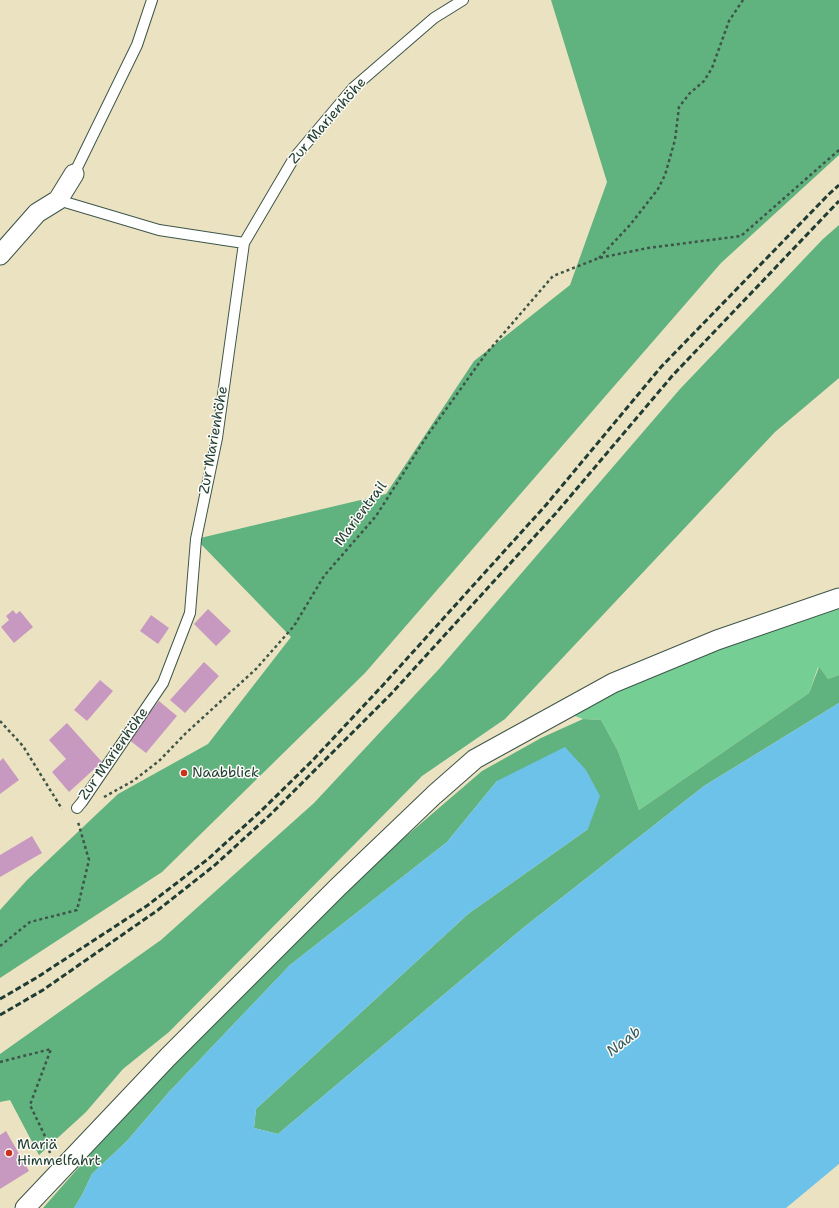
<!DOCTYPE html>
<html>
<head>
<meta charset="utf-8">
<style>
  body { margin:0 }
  canvas { display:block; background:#ebe2c1 }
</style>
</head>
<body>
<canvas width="839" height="1208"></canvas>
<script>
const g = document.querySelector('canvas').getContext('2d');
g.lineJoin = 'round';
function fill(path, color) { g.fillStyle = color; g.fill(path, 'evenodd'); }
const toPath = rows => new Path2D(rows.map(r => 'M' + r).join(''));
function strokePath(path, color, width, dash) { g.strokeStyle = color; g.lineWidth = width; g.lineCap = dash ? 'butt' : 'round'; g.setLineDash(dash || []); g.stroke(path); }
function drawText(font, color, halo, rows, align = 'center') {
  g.font = font + ' "Shantell Sans",sans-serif'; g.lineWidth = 3; g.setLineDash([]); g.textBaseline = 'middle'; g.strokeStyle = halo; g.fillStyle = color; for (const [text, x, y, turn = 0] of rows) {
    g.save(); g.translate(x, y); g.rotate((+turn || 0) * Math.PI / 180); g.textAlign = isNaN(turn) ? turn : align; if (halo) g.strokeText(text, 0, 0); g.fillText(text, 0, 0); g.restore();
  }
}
fill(toPath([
  [839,606,839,675,828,679,818,667,809,693,639,810,618,751,601,720,583,719,567,713,710,651]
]), '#75cf95');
fill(toPath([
  [551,0,839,0,839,155,721,263,365,673,162,872,0,978,0,910,27,880,118,794,208,744,291,637,196,539,386,494,474,361,570,285,607,182],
  [839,225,839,378,775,432,505,719,422,776,169,1032,123,1069,86,1112,39,1155,10,1100,0,1102,0,1054,161,940,314,803,439,669,680,389,823,239],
  [819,667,828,679,839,675,839,703,704,786,523,928,278,1134,254,1128,256,1109,468,914,588,829,497,781,447,842,290,965,169,1092,127,1141,92,1174,82,1195,74,1208,43,1208,158,1077,369,868,482,771,541,738,583,719,601,720,618,751,639,810,809,693]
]), '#60b27e');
fill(toPath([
  [839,703,839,1164,786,1208,74,1208,82,1195,92,1174,127,1141,169,1092,290,965,447,842,497,781,565,747,586,770,600,796,588,829,468,914,256,1109,254,1128,278,1134,523,928,704,786]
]), '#6dc2ea');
fill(toPath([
  [208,609,231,631,216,646,194,624],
  [13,610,16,614,20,611,33,627,14,643,1,627,9,620,6,616],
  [151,615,169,628,158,644,140,631],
  [204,662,219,676,185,713,170,700],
  [100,680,113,691,87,721,74,710],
  [159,701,177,716,146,753,128,739],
  [67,723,102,762,69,792,52,772,66,759,49,740],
  [3,758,19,780,0,794,0,761],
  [32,836,42,853,0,877,0,855],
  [6,1131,29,1171,0,1189,0,1135]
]), '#c799c0');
const lane = toPath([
  [74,174,137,45,152,0],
  [58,200,159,230,244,243],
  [77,808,82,802,163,683,190,613,196,539,217,438,244,243,294,158,353,88,434,18,463,0]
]);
const street = toPath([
  [0,255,37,213,58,200,74,174],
  [25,1208,168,1057,338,887,434,795,475,759,613,683,717,640,839,598]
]);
strokePath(lane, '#3e5649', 12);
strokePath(street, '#3e5649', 21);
strokePath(toPath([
  [599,258,630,225,658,189,665,175,675,140,679,107,690,93,704,81,712,68,729,21,743,0],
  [0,721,23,746,62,809],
  [104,797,133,781,159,761,186,733,256,669,294,626,324,576,376,516,429,433,485,355,553,276,599,258,648,248,741,236,839,150],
  [0,946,30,922,77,910,89,860,78,822],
  [0,1062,51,1049,30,1105,44,1134,50,1153]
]), '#3e5649', 2.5, [3, 3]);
strokePath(lane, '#fff', 10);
strokePath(street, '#fff', 19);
strokePath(toPath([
  [0,999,36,978,148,905,208,859,262,810,312,761,384,684,546,505,661,367,829,194,839,185],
  [0,1015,43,990,158,910,215,865,271,814,391,694,557,512,673,375,839,201]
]), '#1f3d34', 3, [6, 3]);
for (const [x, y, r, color] of [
  [184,773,4,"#c8321e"],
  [9,1153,4,"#c8321e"]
]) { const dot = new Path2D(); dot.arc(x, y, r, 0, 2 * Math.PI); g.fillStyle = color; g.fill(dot); strokePath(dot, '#fdfcf7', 1.5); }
drawText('14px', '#1f3d34', '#fdfcf7', [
  ["Zur Marienhöhe",328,121,-49],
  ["Zur Marienhöhe",214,440,-80],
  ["Marientrail",361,514,-53],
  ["Zur Marienhöhe",114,754,-55]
]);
drawText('14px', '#1f3d34', '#fdfcf7', [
  ["Naabblick",192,773],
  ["Mariä",17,1145],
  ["Himmelfahrt",17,1161]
], 'left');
drawText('italic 15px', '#325e62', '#fdfcf7', [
  ["Naab",624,1042,-38]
]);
</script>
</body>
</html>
